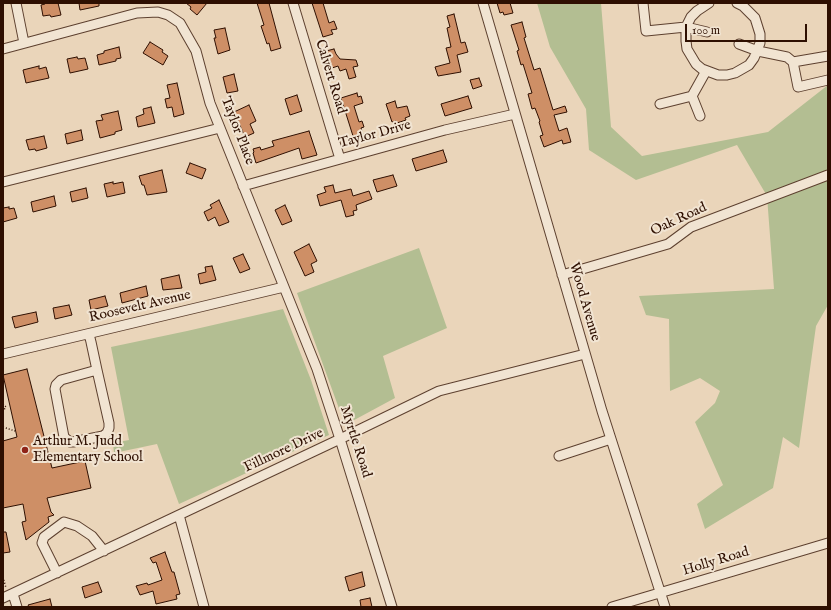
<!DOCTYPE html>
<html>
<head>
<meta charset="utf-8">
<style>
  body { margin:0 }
  #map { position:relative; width:831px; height:610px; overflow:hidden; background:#ead5ba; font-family:"IM FELL English",serif }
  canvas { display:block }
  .frame { position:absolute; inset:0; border:4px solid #2e0f01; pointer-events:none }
  .scale { position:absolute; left:685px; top:24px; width:122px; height:18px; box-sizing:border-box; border:2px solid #2e0f01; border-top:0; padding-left:5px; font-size:12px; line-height:14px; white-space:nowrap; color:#2e0f01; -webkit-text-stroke:3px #f1e4d2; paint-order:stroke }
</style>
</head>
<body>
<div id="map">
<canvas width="831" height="610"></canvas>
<div class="frame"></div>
<div class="scale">100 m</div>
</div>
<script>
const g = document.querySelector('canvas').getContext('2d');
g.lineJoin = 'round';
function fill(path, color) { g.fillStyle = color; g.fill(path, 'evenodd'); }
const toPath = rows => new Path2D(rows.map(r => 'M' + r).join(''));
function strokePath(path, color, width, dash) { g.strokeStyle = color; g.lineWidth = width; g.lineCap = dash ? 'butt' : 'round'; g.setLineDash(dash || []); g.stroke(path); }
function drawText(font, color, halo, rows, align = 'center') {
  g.font = font + ' "IM FELL English",serif'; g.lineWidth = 4; g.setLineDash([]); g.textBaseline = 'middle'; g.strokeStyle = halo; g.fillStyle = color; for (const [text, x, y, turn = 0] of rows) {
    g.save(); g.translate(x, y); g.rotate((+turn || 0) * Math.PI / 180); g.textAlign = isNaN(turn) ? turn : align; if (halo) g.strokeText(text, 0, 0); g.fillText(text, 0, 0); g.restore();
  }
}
fill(toPath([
  [537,3,601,3,611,127,642,156,768,132,828,85,828,305,816,326,799,448,783,437,773,488,705,529,697,504,723,485,695,422,715,403,720,391,700,378,670,391,669,319,646,315,639,296,774,289,767,196,737,145,636,180,589,150,586,109,550,47],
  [419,248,447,328,383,356,395,398,345,425,297,293],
  [283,309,311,380,329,435,179,504,157,444,114,453,113,443,129,440,111,347,187,331]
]), '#b3be92');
const building = toPath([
  [44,3,58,3,61,15,51,17,50,15,43,16,41,5,45,4,44,3],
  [79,3,99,3,99,6,80,10,79,3],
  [186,3,207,3,197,15,190,9,191,7,186,3],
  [257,3,269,3,281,48,271,51,269,43,267,44,261,26,264,25,257,3],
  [312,3,323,3,329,23,334,21,337,29,331,30,333,34,323,37,312,3],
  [497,3,510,3,513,13,504,15,503,12,500,13,497,3],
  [454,14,461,43,465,42,468,52,457,55,461,72,438,76,435,67,450,63,446,48,451,47,447,28,450,27,447,16,454,14],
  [522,22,526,37,524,38,534,70,540,68,553,110,565,106,567,112,554,115,559,131,567,128,571,142,563,144,562,140,544,147,540,136,543,135,539,122,540,121,535,108,532,109,528,94,532,93,523,64,521,65,517,51,519,50,511,25,522,22],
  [225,28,230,50,218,54,214,38,216,38,214,30,225,28],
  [150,42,163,50,162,52,168,56,163,65,143,53,150,42],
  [119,47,121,58,116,59,116,61,99,65,97,55,104,53,104,51,119,47],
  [334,49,336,54,340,59,356,60,358,66,353,67,356,77,349,79,346,69,340,71,338,66,332,68,326,51,334,49],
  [77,57,78,59,85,58,88,69,70,73,67,59,77,57],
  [39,66,39,69,46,67,49,78,26,83,23,70,39,66],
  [234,74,238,91,227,93,223,77,234,74],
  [479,78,482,86,473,89,470,80,479,78],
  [177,83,184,114,174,117,172,107,167,108,165,99,170,98,167,85,177,83],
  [357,93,358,97,361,96,363,103,354,106,359,122,362,121,364,127,361,128,363,134,353,136,341,98,357,93],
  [297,95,302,111,290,115,285,99,297,95],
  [468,96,472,108,445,116,441,104,468,96],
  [395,101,397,108,407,106,410,116,405,118,406,120,397,123,396,121,392,122,386,104,395,101],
  [249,105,256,121,250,124,254,133,245,137,234,112,249,105],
  [151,107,155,123,138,127,136,117,144,114,143,109,151,107],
  [118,111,122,130,115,132,115,134,100,138,96,121,103,120,101,115,118,111],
  [81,130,83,140,67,144,65,134,81,130],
  [309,131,317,155,302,159,299,148,256,163,253,153,254,152,253,149,260,147,261,150,274,146,272,141,309,131],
  [44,136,47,148,36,151,35,149,29,150,26,140,44,136],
  [443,150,447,162,416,171,412,159,443,150],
  [190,163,206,169,202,179,186,173,190,163],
  [162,170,167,192,147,195,144,185,142,185,139,176,162,170],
  [393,175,397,186,377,192,373,180,393,175],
  [113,182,113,184,123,182,125,193,107,197,104,184,113,182],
  [333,185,335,193,351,189,353,196,369,191,372,199,356,205,357,210,353,211,354,215,346,217,341,200,320,206,317,195,326,192,324,187,333,185],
  [86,188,88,198,72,202,70,192,86,188],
  [54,196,56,206,33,212,31,202,54,196],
  [219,200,229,222,219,226,215,217,208,221,204,212,212,208,210,205,219,200],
  [285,205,292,221,282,225,275,210,285,205],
  [9,207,9,209,14,208,17,218,3,222,3,208,9,207],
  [309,244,317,261,311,264,314,272,305,276,294,252,309,244],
  [243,254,250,269,240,273,233,258,243,254],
  [212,266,216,280,200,284,198,274,206,272,205,267,212,266],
  [179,275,182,288,163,290,161,279,179,275],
  [146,286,148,296,122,303,120,293,146,286],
  [105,296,108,306,91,310,89,300,105,296],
  [69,305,72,315,55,319,53,308,69,305],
  [36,312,38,322,15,328,12,317,36,312],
  [27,369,52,468,85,461,91,488,47,498,51,512,54,515,48,517,49,522,26,540,22,522,26,521,23,504,3,508,3,441,17,437,3,375,27,369],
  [3,532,6,532,10,552,3,553,3,532],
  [165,552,172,572,174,572,180,594,176,595,177,599,156,604,153,591,140,595,136,586,147,583,148,585,162,580,156,562,153,563,150,558,165,552],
  [362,572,365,586,349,591,345,577,362,572],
  [98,582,102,592,85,598,82,587,98,582],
  [370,598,372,607,361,607,360,600,370,598],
  [50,599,52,607,29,607,28,605,50,599]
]);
fill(building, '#ce8f66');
strokePath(building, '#2e0f01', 1);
const minor = toPath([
  [16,3,24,43],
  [293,3,340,159],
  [483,3,602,411,665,607],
  [643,3,646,31,686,27,707,32],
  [709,3,697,11,691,17,686,27,686,41,687,49,696,64,702,69,718,75,727,75,735,73,749,65,754,58,760,43,760,34,755,18,743,6,737,3],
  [739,44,758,51,787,57,793,62,798,87,828,80],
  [3,49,137,13,158,12,168,15,180,23,196,51,210,103,317,369,340,439,392,607],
  [793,62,828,56],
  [660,104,692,96],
  [700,116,692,96,706,71],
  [3,182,220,128],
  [243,186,445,130,515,114],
  [562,275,668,244,691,227,828,175],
  [89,334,91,342,97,370,109,423,109,428,107,433,103,436,73,442,70,442,64,437,55,389,56,385,61,380,97,370],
  [3,354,284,287],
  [559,456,611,439],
  [179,515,204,607],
  [57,573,42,543,44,537,64,522,77,526,92,536,104,551],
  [13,594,17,607],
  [3,598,340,439,439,391,585,354],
  [612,607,828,543]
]);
strokePath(minor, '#5d402f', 11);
strokePath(toPath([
  [3,404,6,407,3,411],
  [3,427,15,431],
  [3,577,6,588]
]), '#2e0f01', 1.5, [1, 2]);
strokePath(minor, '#f1e4d2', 9);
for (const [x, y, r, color] of [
  [25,450,4,"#8f2418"]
]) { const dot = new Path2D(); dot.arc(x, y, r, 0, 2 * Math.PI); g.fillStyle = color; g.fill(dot); strokePath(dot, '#f1e4d2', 1.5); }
drawText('14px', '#2e0f01', '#f1e4d2', [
  ["Calvert Road",330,77,73],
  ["Taylor Place",237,131,69],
  ["Taylor Drive",375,135,-15],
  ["Oak Road",679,220,-25],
  ["Wood Avenue",584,302,74],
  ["Roosevelt Avenue",140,307,-13],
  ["Myrtle Road",355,442,72],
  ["Fillmore Drive",284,451,-25],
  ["Holly Road",716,562,-17]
]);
drawText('14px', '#2e0f01', '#f1e4d2', [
  ["Arthur M. Judd",33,442],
  ["Elementary School",33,458]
], 'left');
</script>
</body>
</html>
